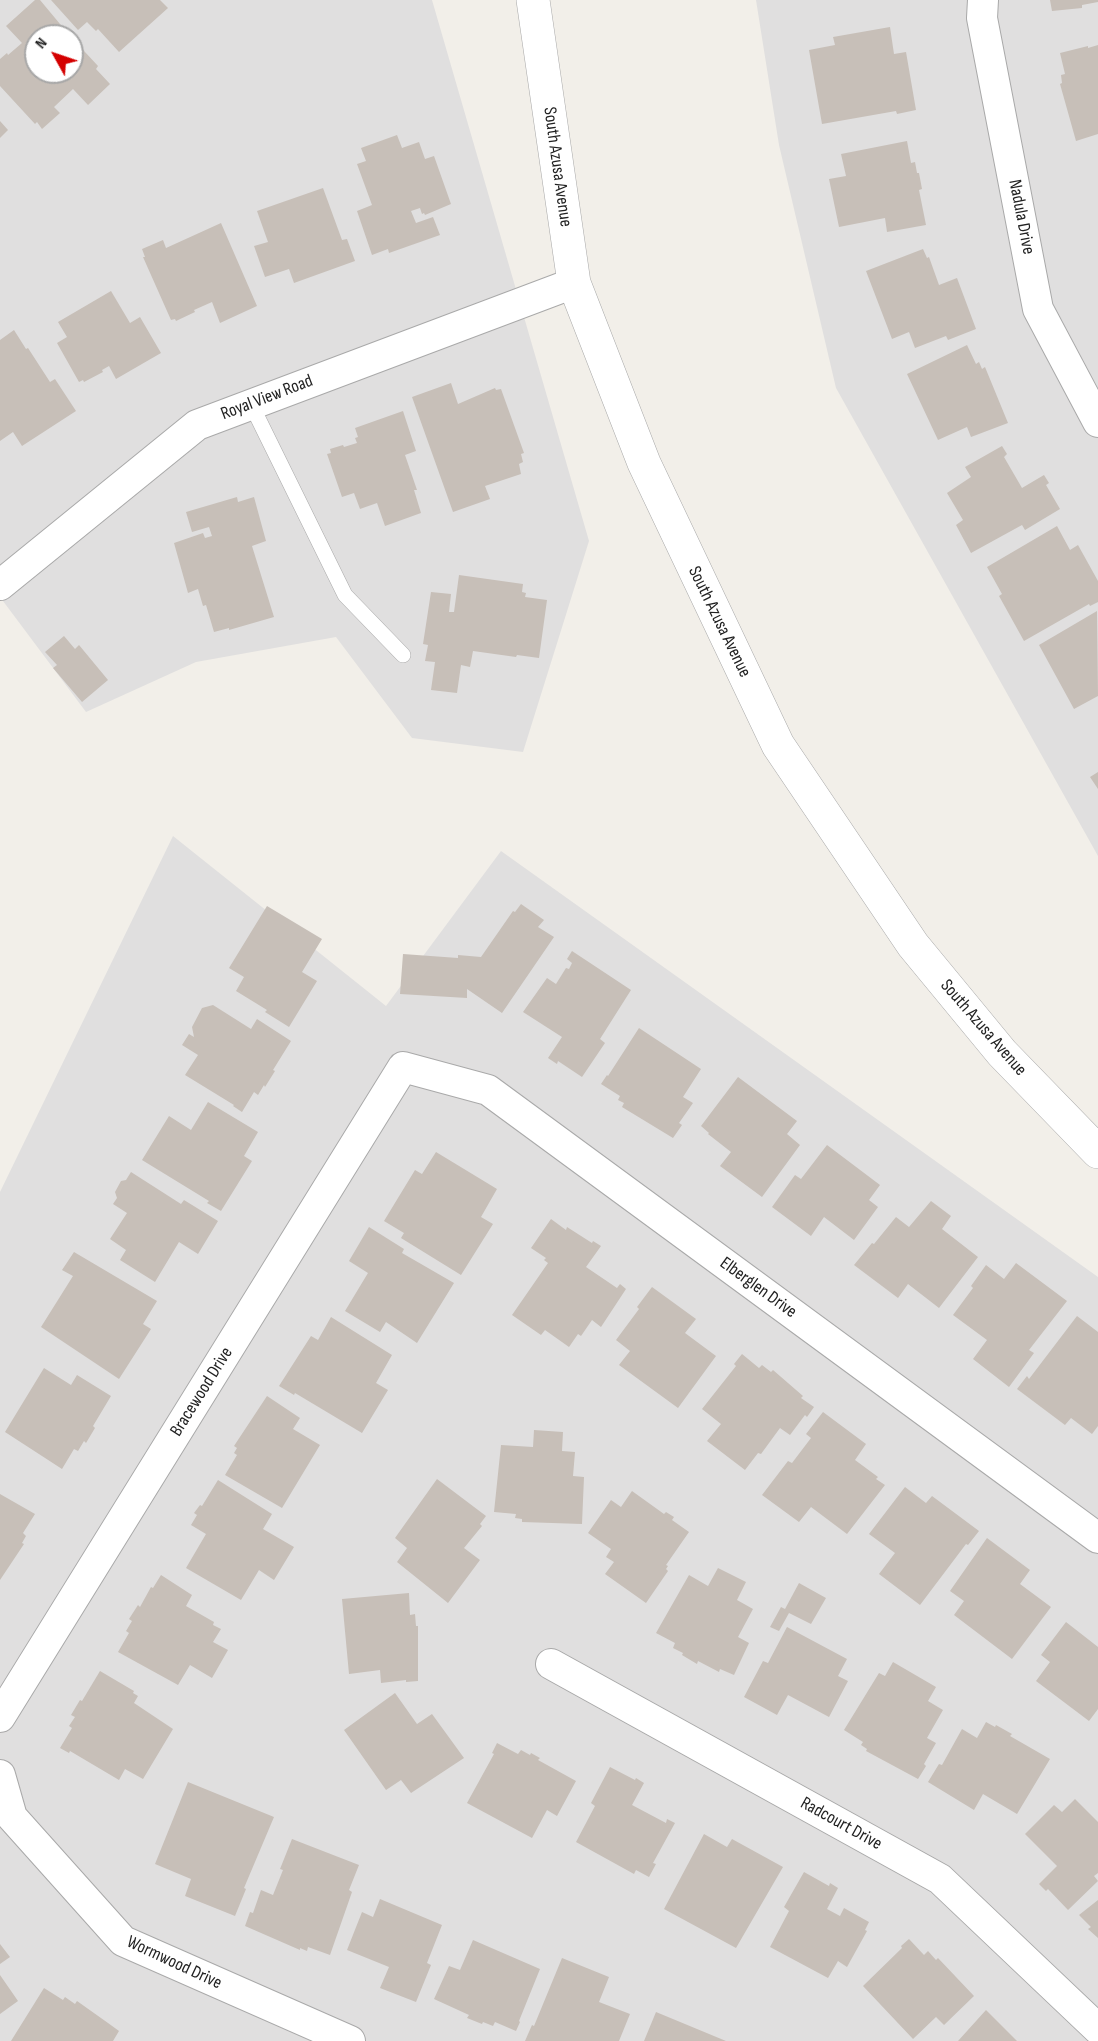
<!DOCTYPE html>
<html>
<head>
<meta charset="utf-8">
<style>
  body { margin:0 }
  #map { position:relative; width:1098px; height:2041px; overflow:hidden; background:#f2efe9; font-family:"Sofia Sans Condensed",sans-serif }
  canvas { display:block }
  .north { position:absolute; left:24px; top:24px; width:60px; height:60px; box-sizing:border-box; background:#fff; border:2px solid #a7a7a7; border-radius:50%; rotate:310deg; font-size:16px; font-weight:700; line-height:24px; text-align:center; color:#222 }
  .north::after { content:''; display:block; margin:auto; width:21px; height:27px; background:#d40000; clip-path:polygon(50% 0,100% 100%,50% 72%,0 100%) }
</style>
</head>
<body>
<div id="map">
<canvas width="1098" height="2041"></canvas>
<div class="north">N</div>
</div>
<script>
const g = document.querySelector('canvas').getContext('2d');
g.lineJoin = 'round';
function fill(path, color) { g.fillStyle = color; g.fill(path, 'evenodd'); }
const toPath = rows => new Path2D(rows.map(r => 'M' + r).join(''));
function strokePath(path, color, width, dash) { g.strokeStyle = color; g.lineWidth = width; g.lineCap = dash ? 'butt' : 'round'; g.setLineDash(dash || []); g.stroke(path); }
function drawText(font, color, halo, rows, align = 'center') {
  g.font = font + ' "Sofia Sans Condensed",sans-serif'; g.lineWidth = 4.5; g.setLineDash([]); g.textBaseline = 'middle'; g.strokeStyle = halo; g.fillStyle = color; for (const [text, x, y, turn = 0] of rows) {
    g.save(); g.translate(x, y); g.rotate((+turn || 0) * Math.PI / 180); g.textAlign = isNaN(turn) ? turn : align; if (halo) g.strokeText(text, 0, 0); g.fillText(text, 0, 0); g.restore();
  }
}
fill(toPath([
  [0,0,432,0,589,541,523,752,412,738,336,637,196,662,86,712,0,597],
  [36,36,72,36,72,72,36,72],
  [756,0,1098,0,1098,856,836,388,779,145],
  [173,836,386,1006,501,851,1098,1277,1098,2041,0,2041,0,1192]
]), '#e0dfdf');
fill(toPath([
  [35,0,40,0,70,36,36,36,36,72,72,72,72,38,98,66,96,69,110,84,88,105,73,89,54,107,60,113,42,129,37,122,35,124,0,86,0,59,7,53,8,55,22,43,6,26],
  [51,0,160,0,168,8,119,52,98,29,96,31,87,22,78,30],
  [1050,0,1098,0,1098,2,1082,5,1082,8,1052,11],
  [890,27,894,54,906,52,916,110,897,114,896,111,822,124,809,50,835,45,833,37],
  [1098,45,1098,134,1076,141,1060,84,1062,83,1061,75,1065,74,1060,53,1088,46,1088,48],
  [0,121,8,130,0,138],
  [397,135,402,148,419,142,425,159,434,156,451,204,425,215,424,213,422,214,420,208,411,211,416,223,433,217,440,235,389,253,388,249,372,255,357,211,372,205,357,164,366,161,361,148],
  [907,141,911,163,915,162,917,173,919,173,922,189,919,190,926,225,887,232,885,218,839,227,829,179,846,176,841,154],
  [323,188,342,240,347,239,355,261,294,283,289,269,265,277,254,246,268,242,257,211],
  [221,223,257,306,220,323,212,302,194,310,195,312,176,321,175,319,171,320,143,257,145,257,142,249,163,240,166,248],
  [923,249,927,258,929,257,939,285,957,278,976,329,948,340,946,336,915,348,909,332,892,339,866,271],
  [111,291,130,323,140,317,161,353,116,379,109,366,102,370,103,372,84,382,83,380,79,382,57,343,67,337,58,322],
  [14,330,26,349,28,348,50,382,55,379,76,411,22,446,13,432,0,441,0,340],
  [967,345,976,364,979,362,982,369,985,367,1008,423,971,437,967,427,938,440,907,374],
  [451,383,458,404,495,388,496,390,501,389,524,453,521,454,523,462,519,464,521,474,485,486,490,499,453,512,412,397],
  [403,411,416,451,405,455,417,490,414,490,421,513,385,526,377,503,360,509,354,493,342,497,327,454,331,453,330,449,343,445,344,447,357,443,355,438,358,437,355,428],
  [1002,446,1007,454,1004,457,1022,488,1044,475,1049,483,1046,485,1060,509,1025,530,1022,525,971,553,956,525,963,520,947,493,971,477,965,467],
  [237,497,238,502,254,497,266,541,252,546,274,617,229,630,229,628,214,632,206,605,203,606,198,589,188,593,174,543,203,533,205,538,212,536,209,527,192,532,186,512],
  [1057,526,1070,550,1078,545,1098,581,1098,602,1090,606,1089,604,1024,641,999,596,1002,594,987,567],
  [459,575,523,584,522,592,526,593,525,597,547,600,539,658,517,655,516,657,473,651,470,667,461,665,457,693,431,690,435,662,425,661,428,645,423,644,431,592,451,594,449,612,454,612],
  [1097,611,1098,696,1074,709,1039,645],
  [64,636,75,649,79,645,108,680,82,702,53,668,57,665,45,652],
  [1098,772,1098,789,1090,777],
  [521,904,544,920,538,927,554,937,502,1013,467,989,467,998,400,994,403,954,458,958,458,955,481,957,513,911,515,912],
  [267,906,322,939,302,972,317,981,289,1027,265,1012,267,1010,236,991,244,977,229,968],
  [572,951,631,990,600,1039,605,1043,582,1077,558,1061,557,1064,548,1058,562,1037,523,1012,547,978,556,984,566,968,569,969,572,963,567,959],
  [213,1005,251,1029,257,1019,291,1041,273,1070,275,1071,265,1087,264,1085,258,1095,254,1092,242,1112,233,1106,234,1105,185,1075,198,1055,182,1045,189,1034,194,1037,192,1027,202,1008],
  [639,1028,701,1069,683,1097,693,1103,679,1123,682,1125,673,1138,622,1107,624,1103,618,1100,620,1096,601,1084,607,1075,608,1076],
  [738,1077,797,1121,787,1134,800,1145,762,1197,720,1166,731,1152,708,1134,709,1133,701,1126],
  [208,1102,258,1132,244,1156,252,1161,221,1211,207,1203,209,1201,142,1160,169,1116,191,1130],
  [827,1145,880,1185,869,1200,878,1207,854,1240,824,1217,811,1236,772,1207,795,1175,801,1179],
  [436,1152,497,1189,481,1217,493,1224,461,1275,401,1238,404,1233,384,1221,415,1170,422,1174],
  [131,1172,181,1204,184,1200,218,1221,198,1254,179,1242,155,1282,120,1260,126,1250,110,1239,127,1213,113,1204,117,1198,115,1192,121,1181,126,1180],
  [931,1201,951,1216,942,1229,978,1257,939,1308,908,1284,898,1298,854,1265,872,1243,874,1244,896,1217,909,1227],
  [551,1219,566,1230,567,1227,592,1243,593,1241,601,1246,586,1267,617,1288,620,1284,626,1289,601,1327,592,1320,581,1336,578,1334,569,1347,545,1330,541,1335,512,1315,548,1263,544,1260,546,1258,531,1248],
  [369,1227,404,1249,402,1253,454,1283,417,1343,386,1322,380,1332,345,1311,368,1273,349,1261],
  [74,1252,157,1301,143,1324,151,1329,119,1379,41,1327,73,1276,62,1270],
  [1016,1263,1067,1301,1029,1350,1034,1353,1009,1387,973,1359,987,1340,953,1315,973,1288,971,1286,986,1265,1004,1279],
  [652,1287,696,1319,685,1333,716,1356,678,1408,619,1365,630,1351,616,1340,639,1309,637,1307],
  [1077,1316,1098,1332,1098,1426,1092,1434,1071,1418,1065,1425,1017,1389,1027,1376,1029,1379],
  [331,1317,392,1355,376,1383,388,1390,362,1433,295,1393,294,1395,279,1386,311,1336,318,1340],
  [742,1354,759,1368,762,1365,771,1372,773,1370,803,1396,801,1398,814,1407,807,1417,805,1415,790,1435,780,1428,761,1454,758,1453,745,1470,707,1441,721,1424,702,1409,736,1366,734,1364],
  [44,1368,71,1385,77,1375,111,1396,93,1426,95,1428,86,1443,84,1441,78,1451,74,1449,62,1469,5,1432],
  [267,1396,300,1418,293,1429,320,1445,282,1508,225,1475,237,1455,234,1453,237,1448,234,1446],
  [823,1412,866,1444,855,1460,878,1477,876,1479,885,1485,847,1534,811,1507,799,1522,762,1495,788,1461,792,1463,811,1438,806,1434],
  [534,1430,563,1432,562,1451,575,1452,573,1476,584,1477,582,1524,522,1522,522,1519,515,1518,516,1514,494,1512,501,1445,533,1447],
  [437,1479,486,1516,480,1524,482,1526,464,1548,480,1560,448,1603,397,1562,407,1548,395,1538],
  [218,1480,272,1514,263,1529,294,1547,274,1580,259,1570,241,1600,186,1568,206,1534,191,1525,197,1515,194,1513,200,1505,202,1506],
  [905,1487,926,1503,932,1496,979,1531,968,1545,966,1544,920,1605,879,1574,895,1553,869,1534],
  [632,1491,664,1514,666,1512,674,1517,672,1520,689,1532,666,1565,668,1566,666,1569,668,1571,646,1603,605,1574,614,1562,606,1557,611,1549,588,1533,611,1500,621,1507],
  [0,1494,35,1514,23,1533,26,1536,22,1543,24,1544,0,1580],
  [987,1538,1030,1570,1020,1584,1051,1607,1012,1659,954,1615,964,1601,950,1591],
  [718,1568,746,1582,737,1600,753,1609,738,1637,749,1643,734,1675,720,1669,719,1672,698,1661,697,1664,682,1655,683,1653,673,1648,675,1643,656,1633,689,1575,708,1586],
  [161,1575,192,1595,186,1606,214,1622,213,1625,221,1629,213,1642,228,1650,212,1678,190,1665,178,1685,118,1652,129,1633,126,1631,132,1621,129,1619,138,1605,140,1607,151,1587,153,1588],
  [799,1583,826,1598,811,1624,789,1613,779,1631,770,1627,781,1607,785,1609],
  [409,1593,410,1615,415,1614,416,1626,418,1626,418,1681,406,1682,406,1680,381,1683,380,1670,349,1674,342,1599],
  [1066,1622,1098,1647,1098,1709,1089,1721,1036,1681,1050,1662,1041,1655],
  [787,1627,847,1659,838,1676,848,1681,829,1717,788,1695,777,1715,744,1697,763,1661,768,1663],
  [893,1662,936,1687,928,1701,943,1710,927,1738,936,1743,924,1764,926,1766,918,1779,866,1751,867,1749,861,1745,863,1742,844,1730,879,1673,885,1676],
  [100,1671,134,1691,133,1693,138,1696,134,1703,173,1729,143,1779,125,1769,119,1780,70,1751,69,1753,60,1748,72,1728,69,1726,75,1717,71,1715,80,1700,82,1701],
  [395,1693,417,1724,432,1714,464,1758,411,1793,401,1780,386,1790,344,1730],
  [986,1722,995,1727,996,1725,1012,1734,1010,1736,1050,1759,1017,1814,983,1794,974,1810,928,1782,939,1764,942,1765,962,1729,977,1738],
  [497,1743,518,1754,521,1750,530,1755,531,1753,540,1758,538,1760,576,1781,557,1816,547,1810,532,1838,467,1803,494,1754,492,1753],
  [610,1767,635,1780,636,1778,644,1783,632,1805,666,1823,667,1819,675,1823,653,1863,656,1864,649,1877,636,1870,634,1874,576,1842,595,1806,591,1803],
  [188,1782,274,1817,244,1888,246,1889,235,1916,185,1896,191,1879,155,1864],
  [1075,1799,1098,1822,1098,1873,1094,1876,1098,1881,1068,1910,1048,1889,1046,1891,1039,1884,1057,1866,1025,1834,1054,1805,1062,1812],
  [704,1834,727,1847,732,1839,783,1867,736,1948,664,1909],
  [292,1839,359,1865,349,1890,352,1892,330,1955,308,1947,307,1951,300,1948,300,1950,245,1926,250,1912,253,1913,261,1890,273,1895,283,1870,280,1869],
  [804,1872,829,1886,830,1883,838,1888,827,1909,840,1916,844,1908,869,1922,865,1930,867,1931,847,1967,838,1961,828,1978,770,1947,789,1911,784,1907],
  [380,1899,442,1925,427,1963,431,1965,416,2002,380,1988,389,1967,347,1950,362,1912,373,1917],
  [1098,1900,1098,1938,1088,1929,1091,1927,1079,1915],
  [909,1939,924,1955,928,1951,936,1960,938,1958,974,1996,944,2025,936,2017,913,2039,863,1986,902,1948,901,1946],
  [473,1940,540,1969,519,2021,520,2022,516,2031,495,2022,493,2026,483,2022,482,2024,467,2018,469,2015,434,1999,449,1966,460,1970],
  [0,1944,10,1957,0,1964],
  [562,1958,609,1977,599,2002,630,2014,619,2041,525,2041,532,2025,534,2026],
  [0,1975,18,2001,0,2014],
  [44,1988,63,2000,65,1997,75,2004,77,2001,108,2023,119,2031,113,2041,11,2041],
  [986,2010,1017,2041,958,2041],
  [656,2012,726,2041,644,2041]
]), '#c7bfb8');
const service = toPath([
  [251,404,345,595,403,655]
]);
const minor = toPath([
  [983,0,982,18,1038,309,1098,422],
  [0,585,197,425,574,283],
  [551,1664,940,1879,1098,2029],
  [0,1717,403,1067,488,1090,1098,1538],
  [0,1775,12,1817,123,1941,350,2041]
]);
const tertiary = toPath([
  [533,0,574,283,644,463,778,745,913,945,1002,1053,1098,1152]
]);
strokePath(service, '#a9a9a9', 16);
strokePath(minor, '#a9a9a9', 32);
strokePath(tertiary, '#a9a9a9', 34);
strokePath(service, '#fff', 15);
strokePath(minor, '#fff', 30);
strokePath(tertiary, '#fff', 33);
drawText('18px', '#222', '#fff', [
  ["South Azusa Avenue",557,167,82],
  ["Nadula Drive",1021,217,79],
  ["Royal View Road",267,398,-21],
  ["South Azusa Avenue",719,622,64],
  ["South Azusa Avenue",983,1028,49],
  ["Elberglen Drive",758,1288,36],
  ["Bracewood Drive",202,1392,-58],
  ["Radcourt Drive",841,1824,29],
  ["Wormwood Drive",174,1963,25]
]);
</script>
</body>
</html>
